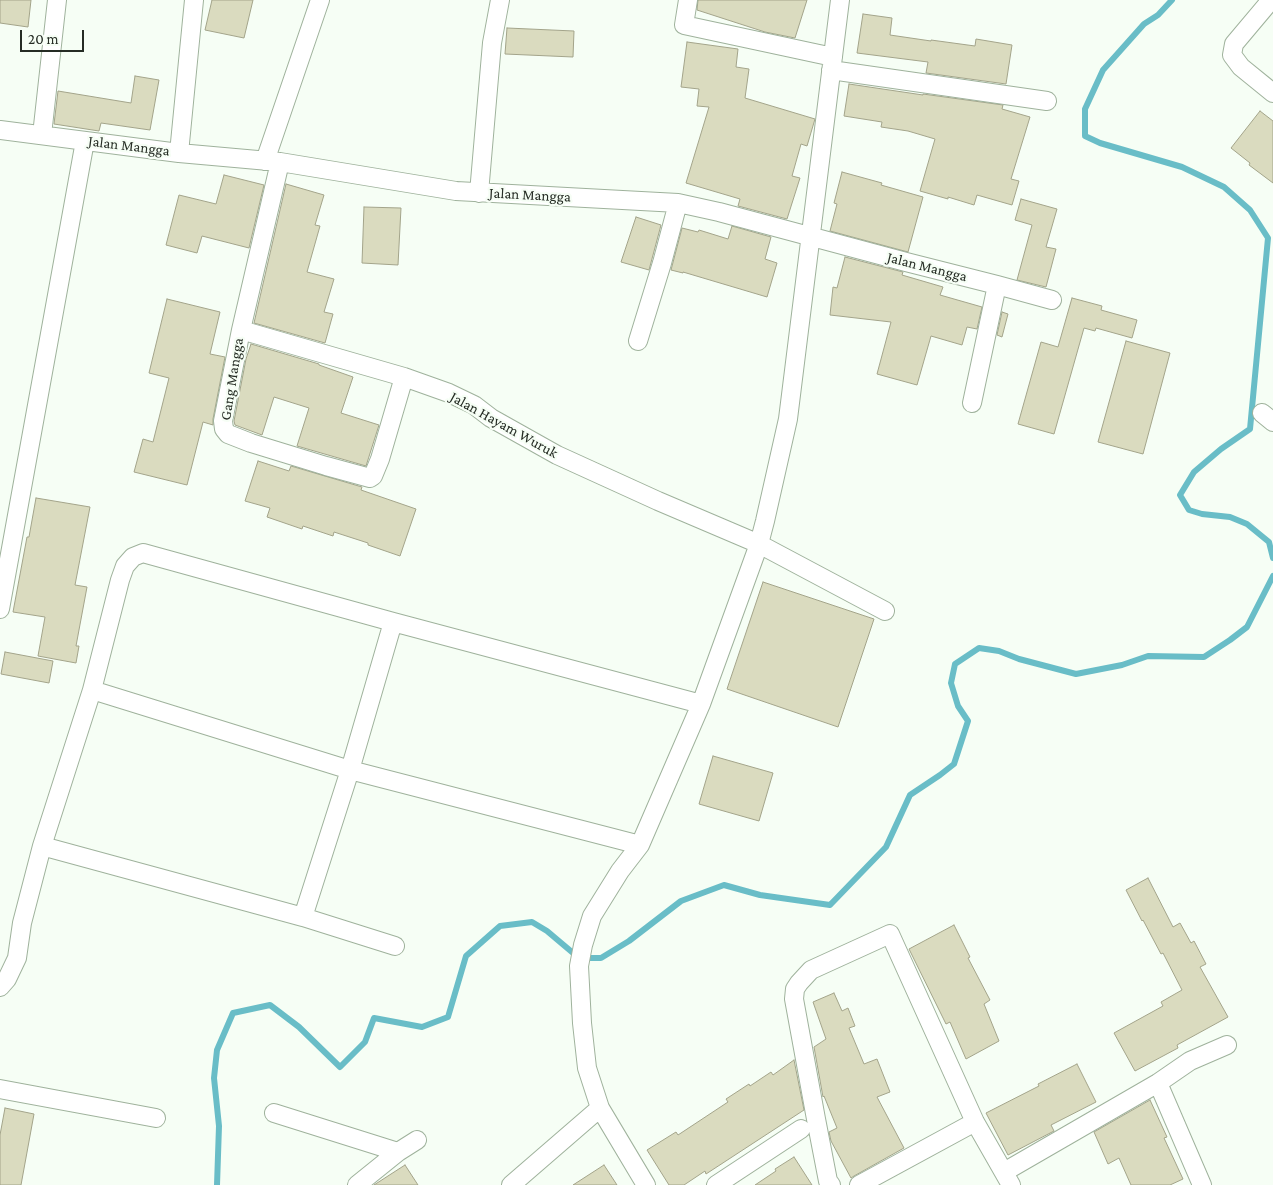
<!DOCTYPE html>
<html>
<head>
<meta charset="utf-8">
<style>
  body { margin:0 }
  #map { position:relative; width:1273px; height:1185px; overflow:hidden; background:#f6fef5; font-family:"Crimson Pro",serif }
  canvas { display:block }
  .scale { position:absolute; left:20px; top:30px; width:64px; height:22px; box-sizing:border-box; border:2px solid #252c24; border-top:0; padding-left:6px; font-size:15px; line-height:18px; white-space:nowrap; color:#252c24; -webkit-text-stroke:4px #f6fef5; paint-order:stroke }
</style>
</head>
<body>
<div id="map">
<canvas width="1273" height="1185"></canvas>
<div class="scale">20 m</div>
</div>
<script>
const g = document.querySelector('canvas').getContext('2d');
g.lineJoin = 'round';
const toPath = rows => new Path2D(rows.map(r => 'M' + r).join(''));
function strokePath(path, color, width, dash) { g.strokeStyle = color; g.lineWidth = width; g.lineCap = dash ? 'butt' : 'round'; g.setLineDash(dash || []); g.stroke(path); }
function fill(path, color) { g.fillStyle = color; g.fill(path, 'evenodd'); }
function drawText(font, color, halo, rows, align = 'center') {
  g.font = font + ' "Crimson Pro",serif'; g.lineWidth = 4.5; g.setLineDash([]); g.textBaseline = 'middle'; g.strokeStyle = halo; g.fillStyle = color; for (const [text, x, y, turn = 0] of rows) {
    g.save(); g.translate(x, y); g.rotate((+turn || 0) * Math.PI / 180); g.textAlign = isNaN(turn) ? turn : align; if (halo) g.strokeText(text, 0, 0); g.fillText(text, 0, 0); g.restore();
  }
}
strokePath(toPath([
  [1172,0,1158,15,1144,24,1103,70,1085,109,1085,136,1100,143,1182,167,1224,187,1250,210,1268,238,1250,429,1221,449,1194,472,1180,495,1189,510,1202,514,1230,517,1247,524,1269,542,1273,558],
  [217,1185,219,1126,214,1078,217,1050,233,1013,270,1005,299,1027,340,1067,365,1042,374,1018,422,1027,448,1017,466,956,500,926,532,922,547,931,579,958,601,958,629,941,681,901,724,885,760,895,830,905,886,847,910,795,940,775,954,764,968,721,958,706,951,683,955,664,979,648,999,651,1019,659,1076,674,1122,665,1148,656,1204,657,1230,640,1247,627,1273,576]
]), '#69bdc7', 6);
const building = toPath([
  [0,0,31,0,28,27,0,23,0,0],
  [212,0,253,0,244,38,205,30,212,0],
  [698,0,807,0,795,38,765,32,697,10,698,0],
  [863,14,892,18,890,35,931,41,931,40,975,46,976,39,1012,45,1006,84,926,73,928,62,857,53,863,14],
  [507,28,574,31,573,57,505,54,507,28],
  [687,42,738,49,736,67,749,69,745,98,815,119,807,146,801,144,792,176,800,178,787,219,738,206,740,199,686,183,709,107,697,106,699,89,681,87,687,42],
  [135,76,159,80,150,130,101,123,99,131,54,124,58,91,131,103,135,76],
  [849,84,923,95,923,94,1003,105,1002,109,1030,117,1011,179,1019,181,1012,205,977,195,974,205,948,197,948,199,920,191,935,139,908,131,881,127,882,122,844,116,849,84],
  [1260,111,1273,121,1273,183,1249,165,1250,163,1231,148,1260,111],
  [842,172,882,183,881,185,923,197,908,252,830,231,837,204,834,203,842,172],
  [224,175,264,185,249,248,202,236,197,253,166,245,179,195,216,204,224,175],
  [286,184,324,195,315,225,320,226,307,272,334,279,324,312,333,314,325,343,254,323,286,184],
  [1021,199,1057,209,1046,247,1056,249,1046,287,1017,280,1032,225,1015,220,1021,199],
  [364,207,401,208,398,265,362,263,364,207],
  [636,217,661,225,649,270,621,262,636,217],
  [732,226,771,237,765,259,777,263,767,297,683,272,683,273,671,270,682,228,698,232,699,230,728,239,732,226],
  [845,257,903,272,902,275,943,287,940,295,982,307,977,329,967,327,962,345,931,336,917,385,877,374,891,322,830,315,833,287,837,288,845,257],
  [1072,298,1102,306,1101,310,1137,320,1132,338,1096,328,1095,331,1084,328,1054,434,1018,424,1041,342,1058,347,1072,298],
  [167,299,220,312,210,354,225,357,213,419,213,425,203,422,187,485,134,472,143,439,153,442,169,378,149,373,167,299],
  [1002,312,1008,314,1002,337,997,335,1002,312],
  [1126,341,1170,353,1143,454,1098,442,1126,341],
  [251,344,319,364,319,365,353,377,341,413,379,425,366,466,297,446,309,408,274,397,262,435,235,425,234,421,246,359,251,344],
  [258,461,289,471,291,466,362,487,361,490,416,509,400,556,368,545,368,543,334,532,333,536,303,526,302,529,267,517,270,508,245,501,258,461],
  [36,498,90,507,75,585,87,587,76,646,79,646,76,663,38,656,45,617,13,612,27,537,29,537,36,498],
  [763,582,874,619,838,727,727,689,763,582],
  [5,652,53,661,49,683,1,674,5,652],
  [713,756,773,773,759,821,699,804,713,756],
  [1148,878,1173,927,1180,923,1191,943,1194,941,1206,964,1200,967,1228,1017,1177,1045,1178,1048,1135,1071,1114,1033,1163,1006,1161,1002,1182,990,1163,953,1161,954,1143,920,1142,921,1126,890,1148,878],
  [954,925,970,957,968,958,990,1000,984,1004,999,1041,966,1059,950,1022,946,1024,909,949,954,925],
  [834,993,842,1011,848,1008,855,1026,849,1028,864,1064,877,1059,890,1092,877,1097,904,1148,854,1176,851,1178,831,1141,829,1132,837,1128,824,1096,823,1097,814,1047,826,1039,813,1002,834,993],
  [794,1060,804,1110,706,1174,705,1171,684,1185,669,1185,647,1150,676,1132,678,1135,728,1102,726,1099,749,1084,750,1086,771,1072,773,1075,794,1060],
  [1077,1064,1096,1102,1051,1125,1054,1131,1008,1155,986,1113,1039,1086,1038,1084,1077,1064],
  [1150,1100,1167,1137,1164,1138,1183,1179,1170,1185,1131,1185,1119,1158,1108,1164,1094,1132,1150,1100],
  [5,1108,34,1114,21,1185,0,1185,0,1135,5,1108],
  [794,1157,812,1185,755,1185,776,1171,775,1169,794,1157],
  [405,1165,418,1185,374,1185,405,1165],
  [604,1165,617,1185,573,1185,604,1165]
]);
fill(building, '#dadbbf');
strokePath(building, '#a3a48a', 1);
const street = toPath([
  [688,0,684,25,833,57],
  [1271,0,1234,44,1232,55,1241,67,1273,93],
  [831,70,1047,101],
  [0,130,179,153,280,162,456,191,678,203,719,212,906,262,997,285,1052,300],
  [42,135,57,0],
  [179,153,194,0],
  [265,161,320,0],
  [280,162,241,330,223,421,224,429,228,434,251,443,326,466,370,478,373,476,380,459,404,377],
  [479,193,492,43,500,0],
  [241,330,404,377,449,393,474,405,491,418,557,455,658,501,759,544,885,611],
  [638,341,662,263,678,203],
  [972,403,997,285],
  [1262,413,1273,422],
  [0,609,85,141],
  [640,845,350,770,92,690,120,580,125,566,133,557,143,553,393,622,701,704],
  [42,846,303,917,350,770,393,622],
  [303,917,395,946],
  [0,987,7,979,17,958,22,923,42,846,92,690],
  [1158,1083,1202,1185],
  [0,1089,156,1118],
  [274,1113,398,1152],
  [1004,1172,1158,1083,1190,1061,1227,1045],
  [357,1185,398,1152,417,1140],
  [511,1185,600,1108],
  [646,1185,600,1108,587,1068,582,1023,579,966,583,945,592,916,620,871,640,845,701,704,759,544,765,521,788,419,840,0],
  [716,1185,801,1129],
  [831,1185,828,1181,816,1119,794,999,795,989,799,983,811,970,890,934,975,1122,1011,1185],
  [859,1185,975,1122]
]);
strokePath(street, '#9fb29c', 20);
strokePath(street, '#fff', 18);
drawText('15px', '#252c24', '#f6fef5', [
  ["Jalan Mangga",129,146,7],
  ["Jalan Mangga",530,195,3],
  ["Jalan Mangga",927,267,14],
  ["Gang Mangga",232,379,-81],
  ["Jalan Hayam Wuruk",504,425,29]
]);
</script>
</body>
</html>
